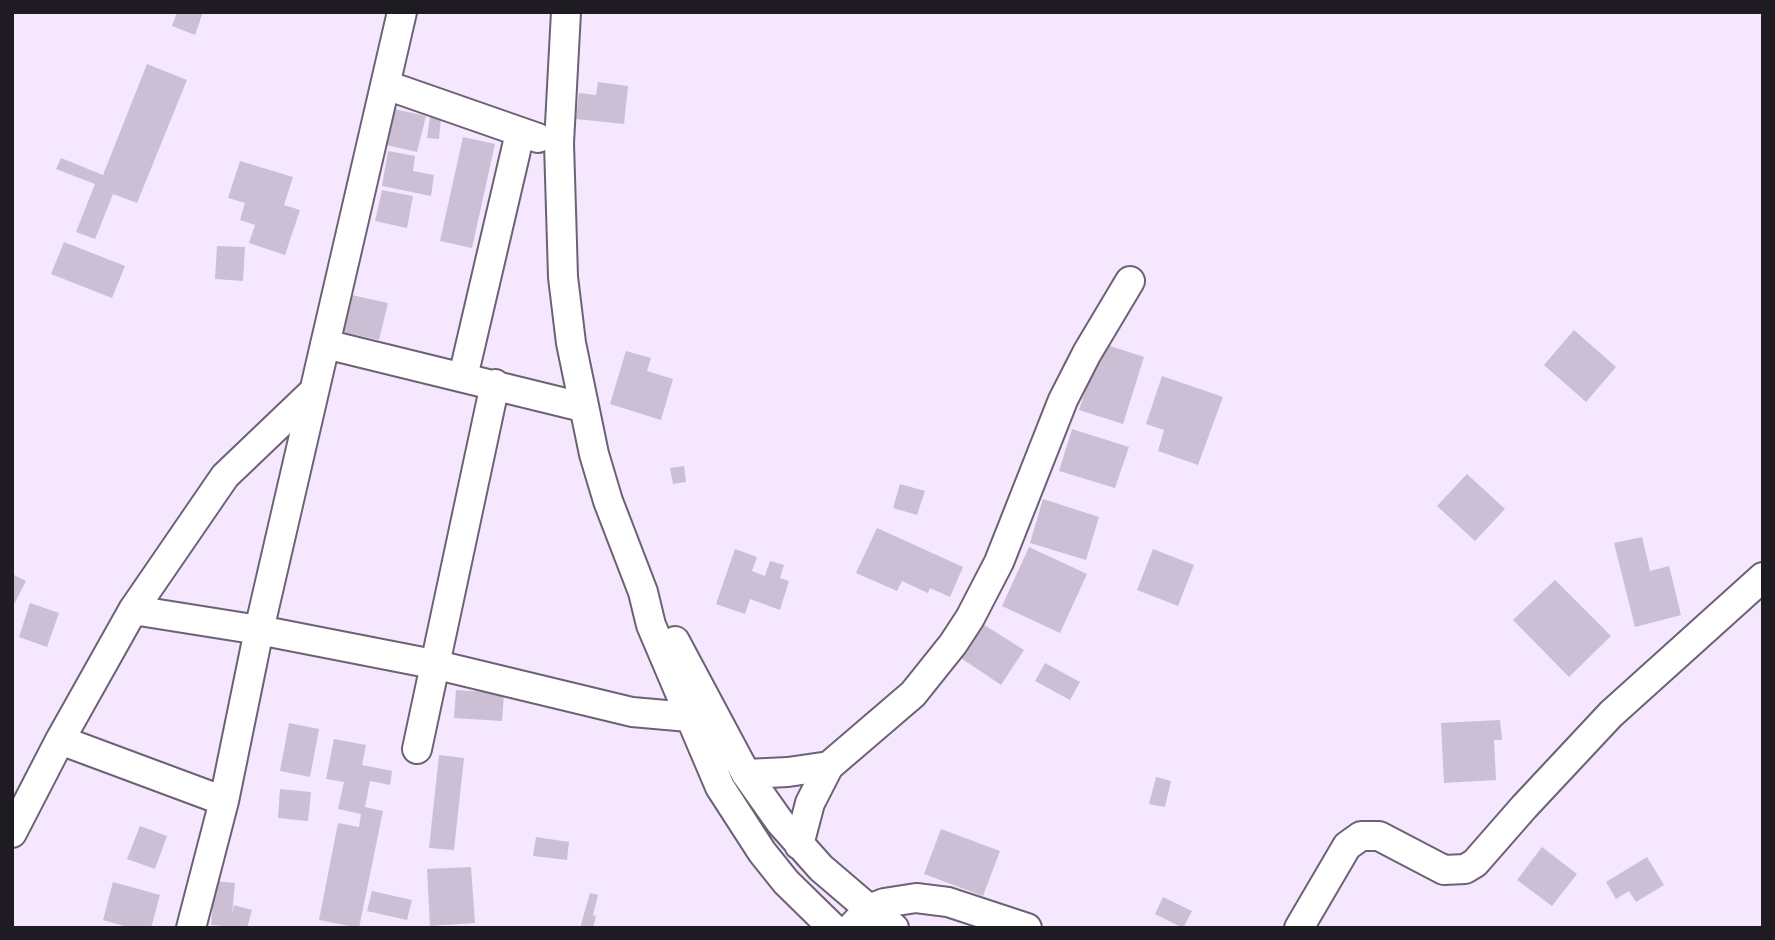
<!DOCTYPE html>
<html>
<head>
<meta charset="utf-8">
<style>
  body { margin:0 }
  #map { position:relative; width:1775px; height:940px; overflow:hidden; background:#f4e7fe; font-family:"Roboto Condensed",sans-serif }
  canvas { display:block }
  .frame { position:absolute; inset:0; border:14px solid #1f1b23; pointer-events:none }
</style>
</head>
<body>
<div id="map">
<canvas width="1775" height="940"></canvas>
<div class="frame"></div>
</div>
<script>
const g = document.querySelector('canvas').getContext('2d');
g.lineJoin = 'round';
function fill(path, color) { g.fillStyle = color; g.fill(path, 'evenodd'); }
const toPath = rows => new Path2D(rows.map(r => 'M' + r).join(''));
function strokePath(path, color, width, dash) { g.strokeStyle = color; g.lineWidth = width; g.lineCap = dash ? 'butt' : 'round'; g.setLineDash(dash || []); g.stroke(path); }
fill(toPath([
  [177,12,203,12,195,35,172,26],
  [147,64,187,80,137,203,113,194,95,239,76,232,95,184,56,169,61,158,103,175],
  [598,82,628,86,624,124,576,119,579,93,596,95],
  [390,108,426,116,417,152,382,144],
  [430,117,441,119,439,139,427,138],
  [463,137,495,144,472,248,440,241],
  [388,151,415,156,413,171,434,175,431,196,382,186],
  [240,161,293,177,284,205,300,210,285,255,249,243,255,225,240,220,245,203,228,198],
  [382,190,413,196,407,228,375,221],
  [64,242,125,266,112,298,51,274],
  [217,246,245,247,243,281,215,279],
  [342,293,388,303,379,340,334,330],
  [1574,330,1616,367,1586,402,1544,365],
  [1101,343,1144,357,1123,424,1079,410],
  [626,351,651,358,647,371,673,379,661,420,610,404],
  [1162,376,1223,397,1198,465,1158,451,1164,430,1146,424],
  [1072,429,1129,447,1115,488,1059,471],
  [684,466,686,482,673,484,670,468],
  [1467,474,1505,509,1475,541,1437,506],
  [900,484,925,491,917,515,893,508],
  [1043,499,1099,517,1086,560,1030,543],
  [877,528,963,567,950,597,930,588,928,593,902,581,897,591,856,573],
  [1642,537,1650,571,1669,566,1681,615,1635,627,1614,543],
  [1029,547,1087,574,1060,633,1002,606],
  [735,549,757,557,752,571,765,576,770,561,784,565,780,578,789,581,780,610,750,599,745,614,716,604],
  [1153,549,1194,565,1178,606,1137,590],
  [12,574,26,581,12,608],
  [1555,580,1611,636,1569,677,1513,620],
  [30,603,59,613,47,647,19,637],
  [978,621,1024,650,1001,685,955,654],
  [1045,663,1080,682,1070,700,1035,681],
  [456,690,504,693,502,721,454,718],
  [1500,720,1502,740,1494,740,1496,780,1444,783,1441,723],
  [289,723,319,729,310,777,280,771],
  [334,739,366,745,362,765,392,771,390,785,370,781,365,807,383,811,359,928,319,920,338,823,359,827,361,814,338,809,344,782,326,779],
  [439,755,464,758,454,850,429,848],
  [1156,777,1171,781,1165,807,1149,804],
  [280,789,311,792,308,821,278,818],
  [140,826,167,836,155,869,127,859],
  [941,829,1000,851,983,896,924,874],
  [536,837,569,842,567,860,533,856],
  [1542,847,1577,874,1552,906,1517,880],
  [1647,857,1664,885,1636,902,1629,891,1616,899,1606,882],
  [471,867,475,923,430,926,427,869],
  [215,881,235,883,232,914,234,905,252,910,247,928,211,925],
  [113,882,160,895,151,928,131,928,103,920],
  [372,891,412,900,407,920,367,911],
  [590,893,598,895,593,915,596,916,593,928,580,928],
  [1163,897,1192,911,1183,928,1155,914]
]), '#cbbfd5');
const minor = toPath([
  [566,12,559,143,563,277,571,343,594,454,608,501,643,592,651,625,720,787,762,852,786,882,833,928],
  [386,85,538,138],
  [325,344,582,407],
  [463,377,520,133],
  [133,610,259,630,433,664,632,712,689,717],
  [675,641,746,774,780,822,821,868,869,909,894,928],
  [60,740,224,801],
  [417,749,495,384],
  [746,774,788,772,829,766],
  [12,833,60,740,133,610,225,476,314,391],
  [799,845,810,803,829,766,913,694,953,644,970,618,999,562,1063,400,1087,353,1130,281],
  [191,928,224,801,259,630,402,12],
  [851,928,869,909,884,903,916,898,948,902,1027,928],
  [1299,928,1347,846,1361,836,1379,836,1444,870,1465,869,1475,863,1524,807,1611,714,1763,577]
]);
strokePath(minor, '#6c6175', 32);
strokePath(minor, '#fff', 28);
</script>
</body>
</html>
